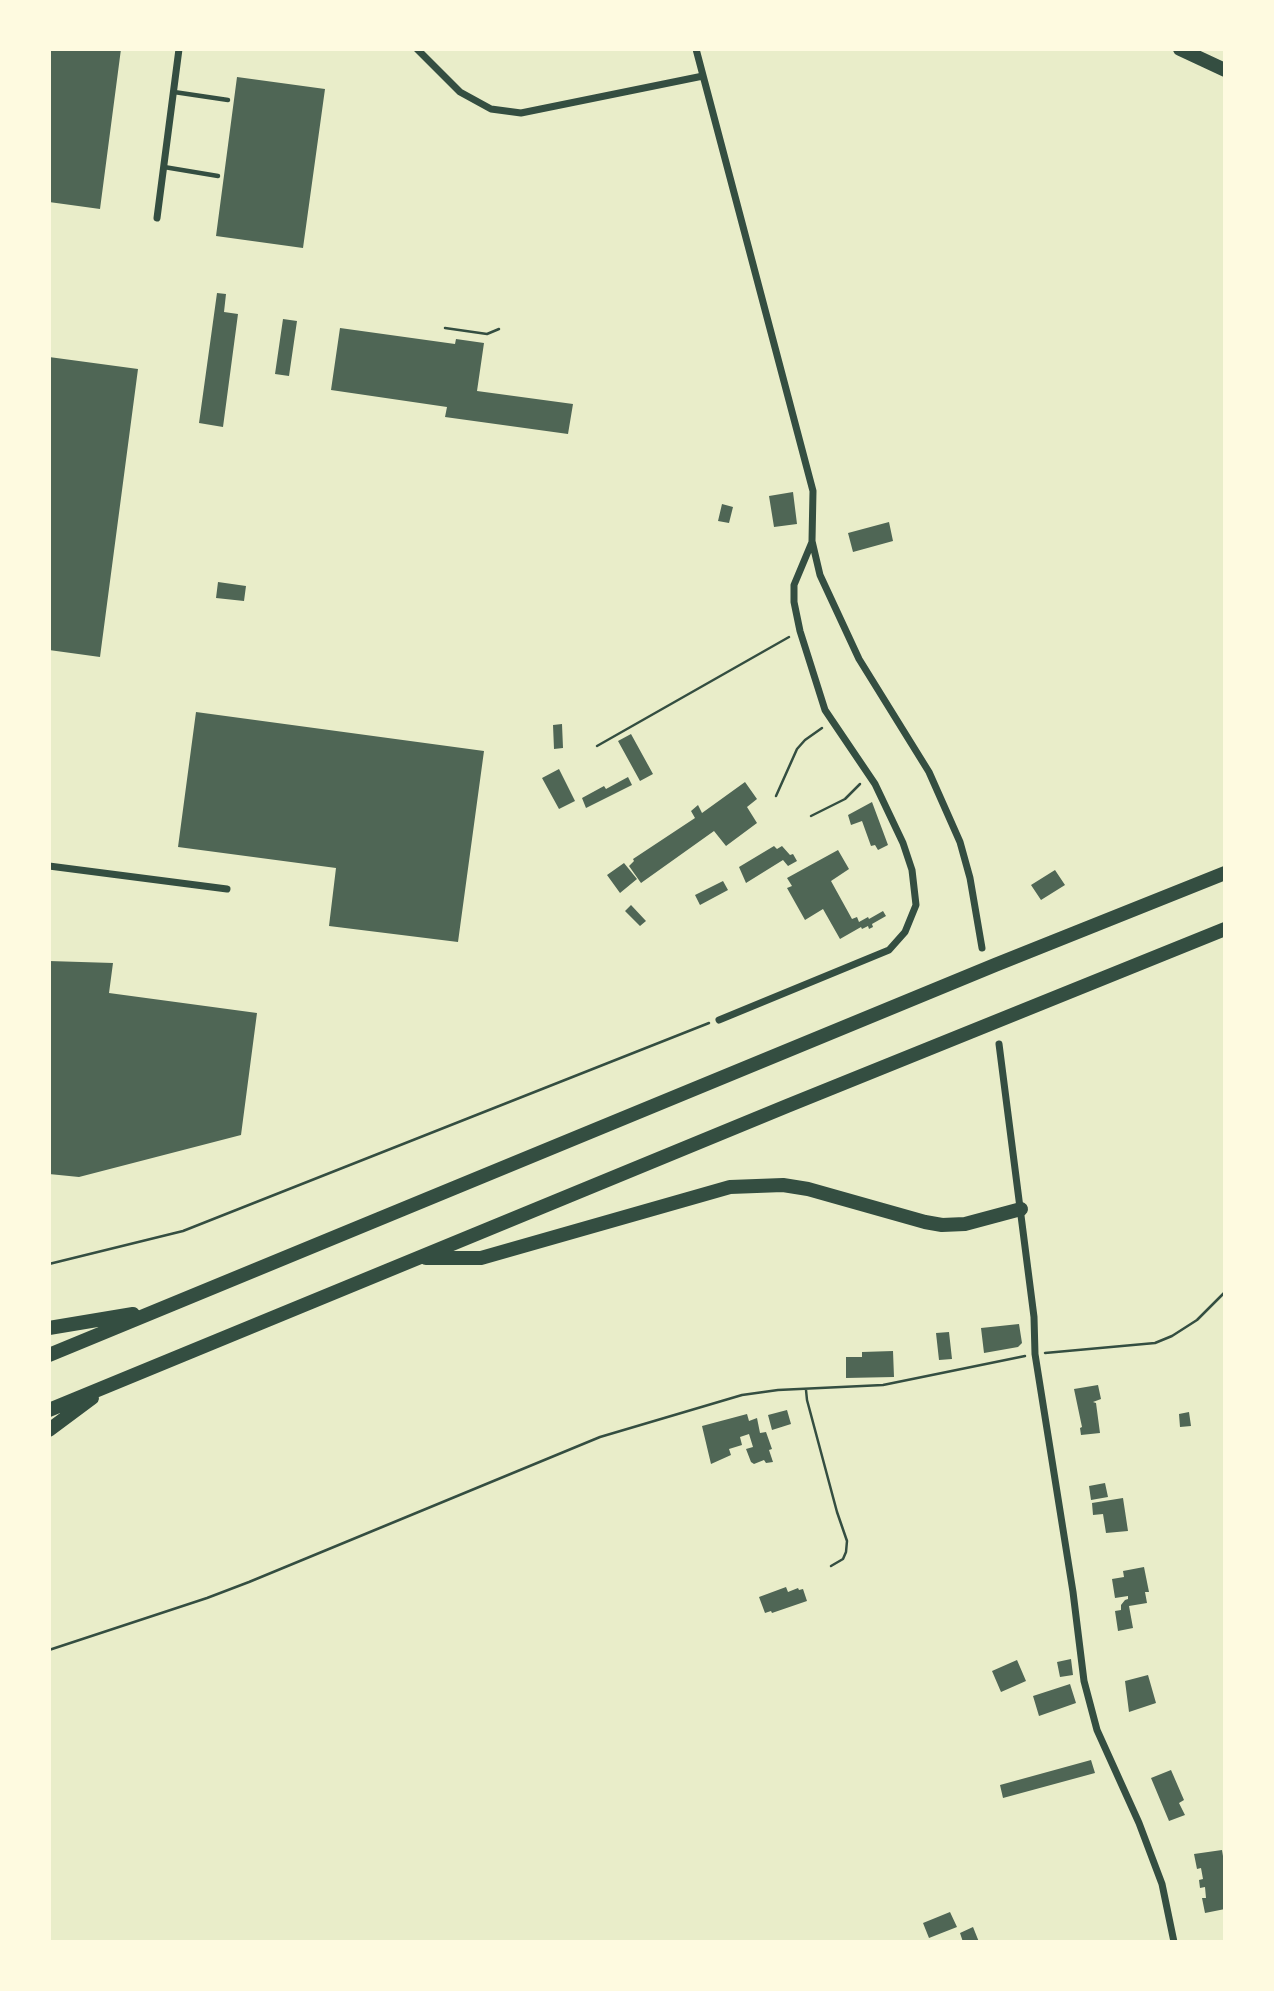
<!DOCTYPE html>
<html>
<head>
<meta charset="utf-8">
<style>
  body { margin:0 }
  #map { position:relative; width:1274px; height:1991px; overflow:hidden; background:#e9edc9; font-family:Jost,sans-serif }
  canvas { display:block }
  .frame { position:absolute; inset:0; border:51px solid #fefae0; pointer-events:none }
</style>
</head>
<body>
<div id="map">
<canvas width="1274" height="1991"></canvas>
<div class="frame"></div>
</div>
<script>
const g = document.querySelector('canvas').getContext('2d');
g.lineJoin = 'round';
function fill(path, color) { g.fillStyle = color; g.fill(path, 'evenodd'); }
const toPath = rows => new Path2D(rows.map(r => 'M' + r).join(''));
function strokePath(path, color, width, dash) { g.strokeStyle = color; g.lineWidth = width; g.lineCap = dash ? 'butt' : 'round'; g.setLineDash(dash || []); g.stroke(path); }
fill(toPath([
  [49,49,121,49,100,209,49,202],
  [237,77,325,89,303,248,216,236],
  [217,293,226,294,224,312,238,314,223,427,199,423],
  [283,319,297,321,289,376,275,374],
  [340,328,455,344,456,339,484,343,477,391,573,404,568,434,445,417,447,407,331,390],
  [49,357,138,369,100,657,49,650],
  [793,492,797,524,774,527,769,496],
  [722,504,733,507,729,523,718,521],
  [889,522,893,541,853,552,848,533],
  [218,582,246,586,244,601,216,598],
  [196,712,484,751,458,942,329,926,336,868,178,847],
  [562,724,563,748,554,749,553,725],
  [631,734,653,774,640,781,618,741],
  [559,769,575,801,559,809,542,778],
  [628,777,632,785,586,808,582,798,604,786,606,789],
  [745,782,757,799,747,807,757,823,726,846,714,831,641,883,629,866,634,861,633,859,695,818,691,811,698,805,702,813],
  [872,802,888,845,878,850,875,845,871,846,862,821,851,825,848,815],
  [774,846,777,849,782,846,790,855,793,854,797,861,788,866,783,860,746,883,739,867],
  [838,850,849,869,831,881,852,919,857,917,859,922,868,917,869,919,883,911,886,916,872,924,873,927,869,929,868,926,862,929,861,927,840,939,823,909,805,920,787,888,792,886,787,878],
  [624,863,637,879,620,893,607,875],
  [1055,870,1065,885,1041,900,1031,885],
  [723,881,728,890,700,905,695,895],
  [631,905,646,921,640,926,625,911],
  [49,961,113,963,109,993,257,1013,241,1135,79,1177,49,1174],
  [1019,1324,1022,1343,1018,1347,984,1353,981,1328],
  [949,1332,952,1359,939,1360,936,1333],
  [893,1351,894,1377,846,1378,846,1357,862,1357,862,1352],
  [1098,1385,1101,1399,1093,1402,1096,1403,1100,1433,1081,1435,1080,1428,1082,1427,1074,1389],
  [787,1410,791,1424,772,1430,768,1415],
  [1189,1412,1191,1426,1180,1427,1179,1414],
  [747,1414,749,1421,757,1418,760,1433,766,1432,772,1449,769,1450,773,1462,766,1463,764,1460,754,1464,751,1462,746,1449,753,1447,749,1434,740,1437,742,1445,729,1449,731,1455,711,1464,702,1426],
  [1105,1483,1108,1497,1091,1500,1089,1486],
  [1123,1498,1128,1531,1106,1533,1103,1514,1093,1515,1092,1503],
  [1144,1567,1149,1592,1145,1592,1147,1603,1129,1606,1133,1628,1118,1631,1115,1611,1121,1610,1121,1605,1125,1600,1128,1599,1128,1596,1115,1598,1112,1579,1124,1577,1123,1571],
  [786,1587,788,1592,798,1588,799,1590,803,1589,807,1601,772,1613,771,1611,765,1613,759,1597],
  [1071,1659,1073,1675,1060,1677,1057,1662],
  [1017,1660,1026,1681,1001,1692,992,1671],
  [1148,1675,1156,1703,1129,1712,1125,1681],
  [1070,1684,1076,1703,1039,1716,1033,1696],
  [1091,1760,1095,1773,1003,1798,1000,1785],
  [1171,1770,1184,1800,1179,1803,1185,1815,1169,1821,1151,1778],
  [1222,1850,1225,1868,1225,1909,1205,1913,1202,1898,1206,1898,1205,1887,1200,1888,1199,1880,1203,1879,1201,1868,1197,1869,1194,1854],
  [950,1912,957,1927,929,1938,923,1923],
  [973,1927,979,1942,963,1942,960,1933]
]), '#4f6655');
strokePath(toPath([
  [445,328,487,334,499,329],
  [597,746,789,637],
  [776,796,797,749,805,740,822,728],
  [811,816,845,799,860,784],
  [49,1264,183,1231,709,1023],
  [1045,1353,1155,1343,1172,1336,1197,1320,1225,1292],
  [806,1390,807,1400,837,1512,847,1541,846,1552,843,1559,831,1566],
  [49,1650,207,1598,249,1582,600,1437,742,1395,778,1390,883,1385,1025,1356]
]), '#344e41', 2.5);
strokePath(toPath([
  [174,92,228,100],
  [164,167,218,176]
]), '#344e41', 4.5);
strokePath(toPath([
  [417,49,460,92,491,109,521,113,703,76],
  [696,49,813,491,812,541,820,575,859,659,929,772,960,842,970,878,982,948],
  [157,218,179,49],
  [49,866,227,889],
  [719,1020,889,950,905,932,916,905,912,870,903,843,875,784,825,710,800,631,794,602,794,585,812,542],
  [999,1044,1034,1317,1035,1354,1073,1592,1084,1681,1097,1730,1139,1823,1162,1884,1174,1942]
]), '#344e41', 7);
strokePath(toPath([
  [1180,49,1225,70],
  [426,1258,481,1258,730,1187,783,1185,808,1189,925,1222,942,1225,965,1224,1021,1209],
  [49,1328,133,1314],
  [49,1355,995,965,1225,873],
  [49,1410,787,1106,1225,929],
  [49,1430,92,1398]
]), '#344e41', 14);
</script>
</body>
</html>
